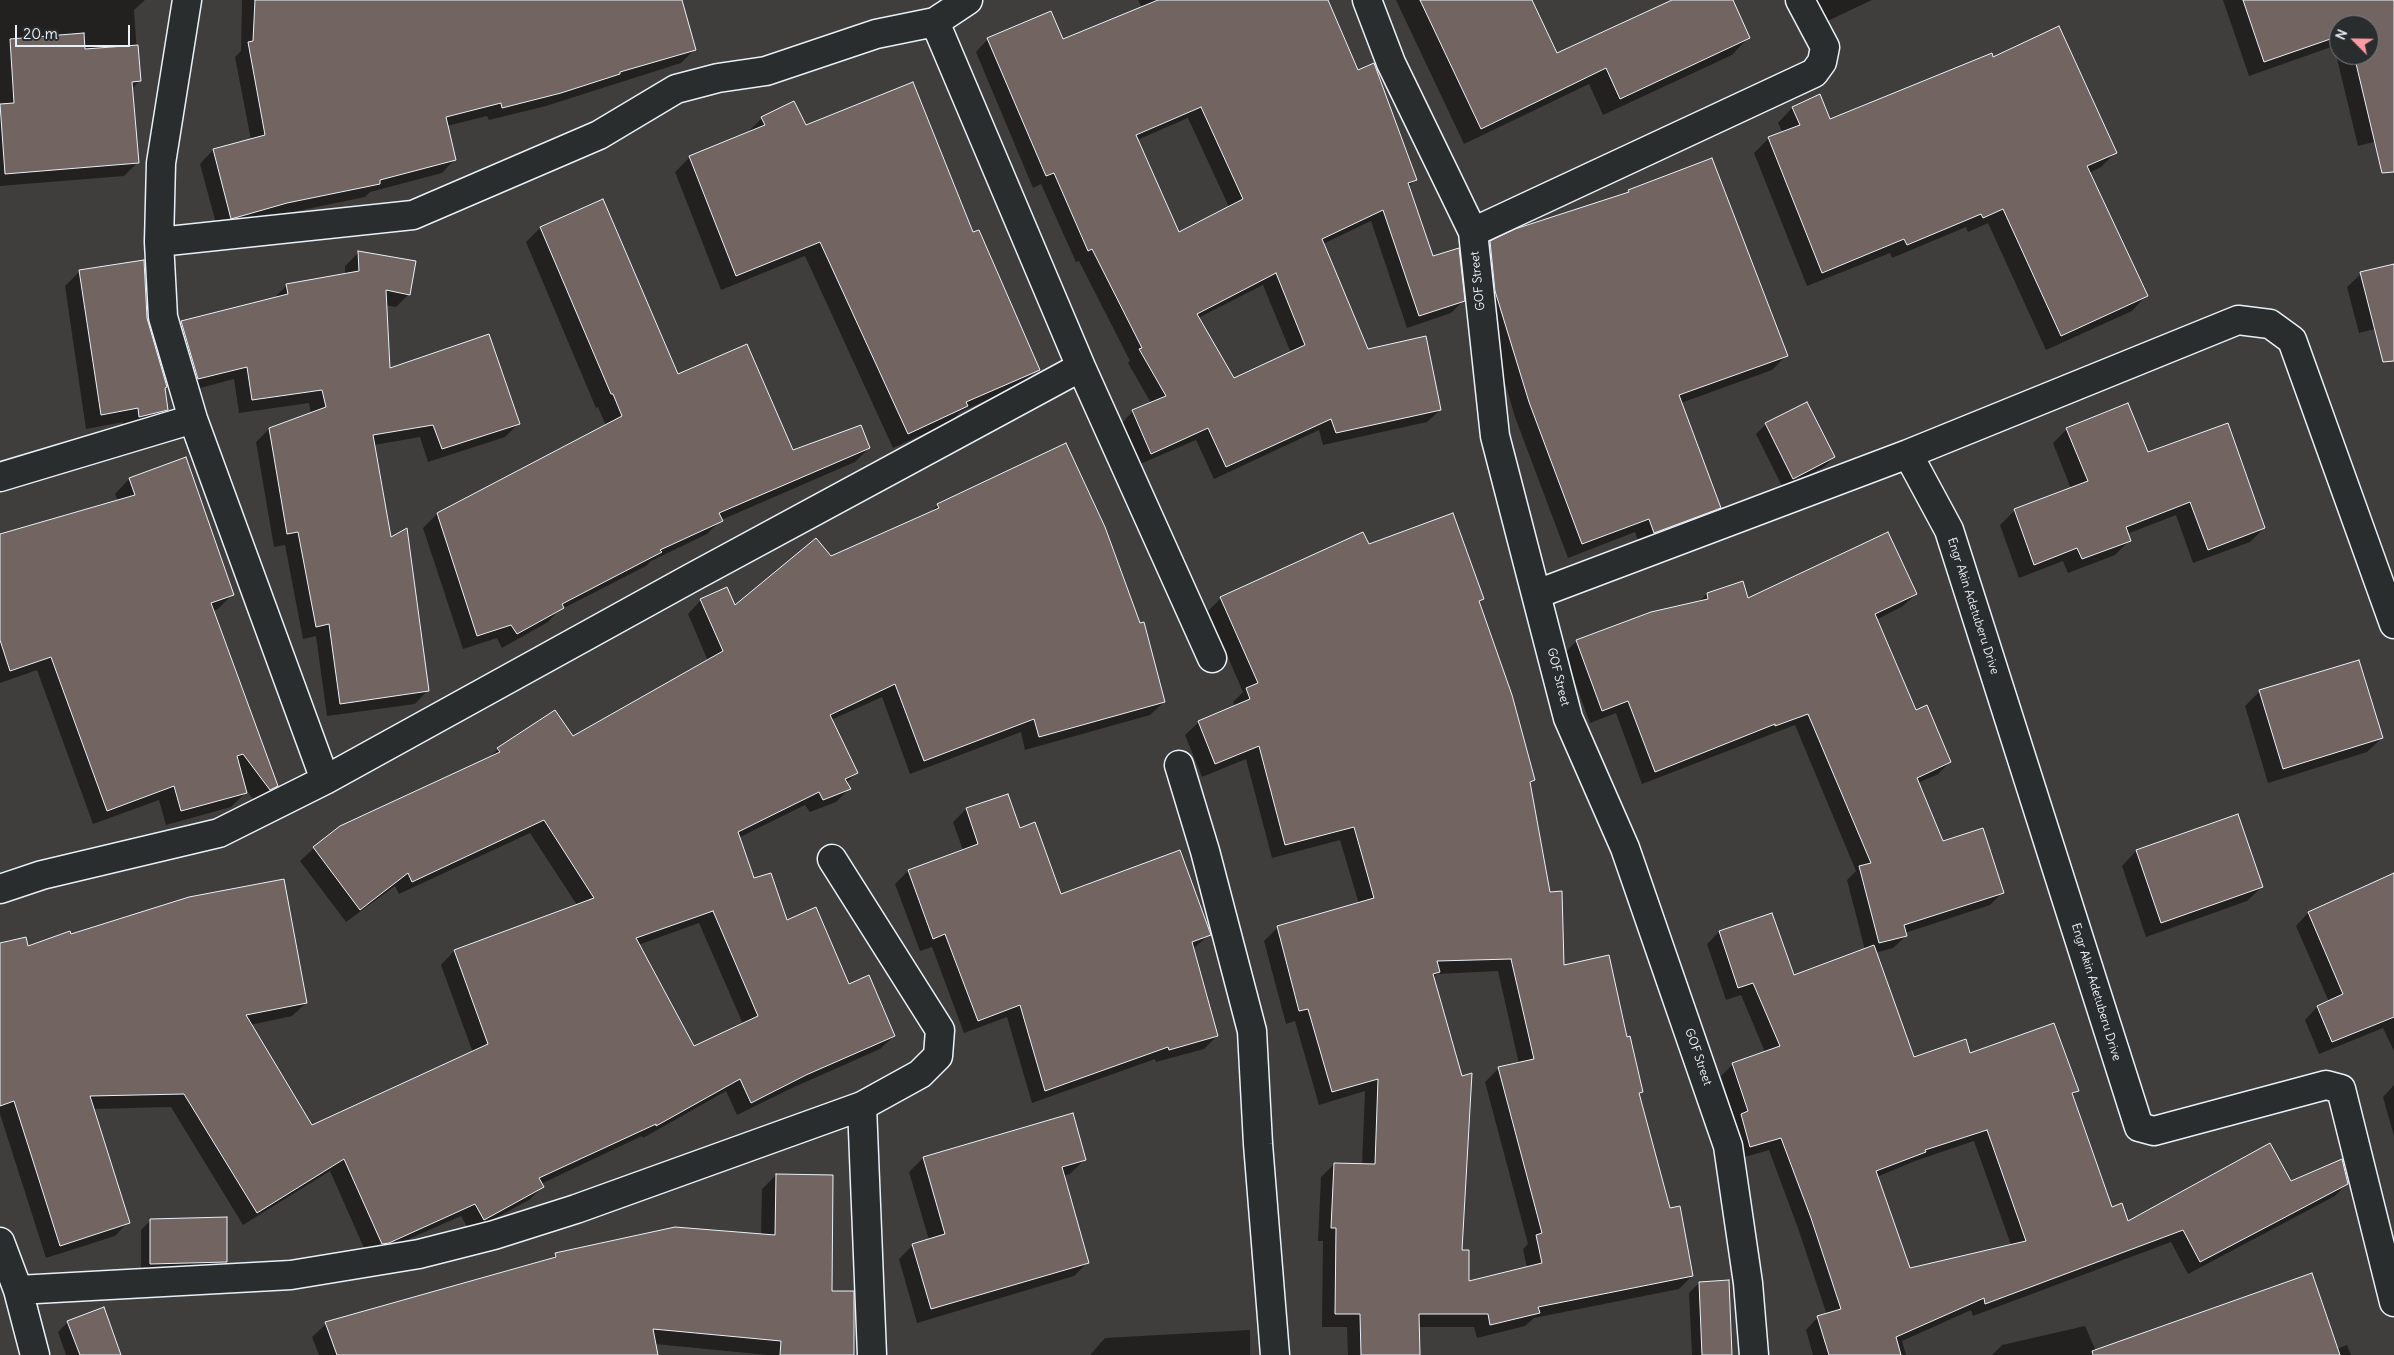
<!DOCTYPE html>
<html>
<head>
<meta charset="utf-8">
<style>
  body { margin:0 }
  #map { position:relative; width:2394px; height:1355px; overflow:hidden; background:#403e3d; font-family:Delius,sans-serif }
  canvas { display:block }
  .north { position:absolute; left:2329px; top:15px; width:50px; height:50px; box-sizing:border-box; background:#2a2d2e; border:1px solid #767b7f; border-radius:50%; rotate:293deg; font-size:14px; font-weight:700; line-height:20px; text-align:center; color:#e8f1f8 }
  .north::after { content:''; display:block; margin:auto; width:18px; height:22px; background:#ff9aa2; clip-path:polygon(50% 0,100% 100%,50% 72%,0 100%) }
  .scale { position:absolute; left:15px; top:25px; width:115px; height:22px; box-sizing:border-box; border:2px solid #e8f1f8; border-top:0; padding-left:6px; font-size:15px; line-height:18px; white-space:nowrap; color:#e8f1f8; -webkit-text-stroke:4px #2a2d2e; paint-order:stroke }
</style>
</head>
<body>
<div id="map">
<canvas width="2394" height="1355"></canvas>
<div class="north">N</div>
<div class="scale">20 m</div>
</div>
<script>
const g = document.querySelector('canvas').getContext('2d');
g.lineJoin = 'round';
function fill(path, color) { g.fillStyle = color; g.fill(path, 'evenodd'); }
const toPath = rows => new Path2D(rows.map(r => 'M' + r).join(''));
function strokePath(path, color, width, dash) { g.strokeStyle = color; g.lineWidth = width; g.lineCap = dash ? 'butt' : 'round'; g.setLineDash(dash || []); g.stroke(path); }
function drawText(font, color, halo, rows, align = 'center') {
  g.font = font + ' Delius,sans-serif'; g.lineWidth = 4; g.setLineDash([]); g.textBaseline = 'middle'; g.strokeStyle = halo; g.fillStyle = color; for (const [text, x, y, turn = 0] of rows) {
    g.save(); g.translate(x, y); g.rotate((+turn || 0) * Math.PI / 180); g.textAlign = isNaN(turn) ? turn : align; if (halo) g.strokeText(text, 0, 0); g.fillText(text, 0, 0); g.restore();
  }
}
fill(toPath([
  [0,0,145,0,134,10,139,81,132,89,138,162,124,176,0,186],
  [242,0,680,0,694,50,681,63,546,106,489,120,487,116,447,126,455,159,442,173,370,192,365,197,273,216,218,231,200,164,213,150,251,140,235,57,241,51],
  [1138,0,1327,0,1358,71,1416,179,1408,187,1432,258,1463,301,1451,313,1407,328,1371,221,1323,244,1367,350,1440,410,1427,422,1323,445,1319,430,1214,479,1196,440,1138,465,1121,424,1133,411,1151,403,1128,363,1130,361,1079,261,1076,262,1041,184,1033,188,976,52,988,39,1063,41,1142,8],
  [1188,118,1229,207,1178,233,1137,140],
  [1263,285,1291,353,1234,380,1198,318],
  [1396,0,1531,0,1556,55,1675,0,1731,0,1748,38,1732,55,1603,115,1589,84,1464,144],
  [1807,0,1872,0,1819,25],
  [2223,0,2394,0,2394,137,2358,146,2334,46,2249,76],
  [2339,25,2369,25,2369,55,2339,55],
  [1993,59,2116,152,2101,167,2089,173,2146,296,2132,311,2046,350,1988,223,1968,232,1966,227,1892,258,1890,253,1807,286,1754,153,1769,138,1783,133,1778,123,1792,108,1819,95,1830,121],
  [793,103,805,127,972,234,1038,369,1024,384,960,412,952,421,893,448,805,256,721,290,675,172,690,157,747,133,762,118],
  [1629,191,1787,355,1772,370,1681,403,1720,507,1705,522,1640,547,1635,532,1568,558,1515,417,1482,305,1476,257,1490,242,1625,195],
  [540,228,677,376,792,452,869,448,855,462,721,520,707,534,651,561,646,566,558,611,548,622,502,648,497,638,463,649,423,528,437,514,606,426,598,407,596,408,526,242],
  [358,253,415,262,409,294,396,307,385,305,388,370,519,423,505,437,428,462,420,437,374,445,390,539,428,690,415,704,327,716,316,636,303,639,285,545,274,547,256,442,269,429,311,414,309,403,239,413,234,379,185,392,168,336,181,322,273,299,286,286,345,275,345,266],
  [2394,265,2394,324,2359,333,2347,287,2361,274],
  [80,271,146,318,167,410,152,424,124,431,123,422,86,429,65,286],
  [1806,404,1834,457,1824,467,1783,488,1756,434,1766,424],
  [2067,429,2147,454,2264,528,2250,542,2193,563,2176,515,2127,534,2129,541,2115,555,2068,573,2063,561,2019,578,2000,525,2015,510,2071,489,2053,443],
  [129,479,232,595,218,609,213,611,276,786,256,803,247,791,231,807,166,825,159,800,93,824,37,670,0,683,0,535,118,501,115,494],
  [938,505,1164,702,1150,715,1025,750,1021,732,910,774,882,697,831,720,856,773,846,783,849,789,836,802,810,812,805,805,738,838,753,880,786,921,894,1036,880,1049,792,1088,737,1115,726,1091,643,1138,642,1136,541,1184,542,1187,529,1200,470,1232,461,1216,368,1257,330,1171,243,1225,171,1107,93,1109,128,1222,115,1236,46,1258,0,1114,0,944,27,947,70,936,306,1003,292,1016,250,1025,312,1127,473,1053,441,965,454,951,577,905,530,833,399,894,395,886,346,922,300,861,314,848,487,760,498,749,572,738,708,661,688,614,701,600,735,607,831,557,929,514],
  [699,923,743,1024,694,1048,638,945],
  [1368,546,1482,599,1479,603,1534,780,1529,785,1563,967,1626,1038,1641,1092,1639,1095,1669,1209,1692,1276,1679,1289,1534,1318,1525,1326,1477,1338,1474,1327,1418,1327,1418,1355,1348,1355,1347,1327,1322,1327,1323,1241,1318,1241,1321,1177,1334,1164,1362,1165,1365,1091,1319,1105,1295,1021,1286,1024,1264,941,1278,927,1359,904,1340,840,1272,858,1246,759,1202,777,1185,735,1199,722,1235,707,1233,702,1243,692,1208,611,1221,598],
  [1498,971,1519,1064,1499,1068,1485,1082,1528,1244,1523,1249,1527,1268,1468,1283,1461,1251,1433,978,1437,974],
  [1707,594,1747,599,1916,594,1903,606,1876,620,1916,711,1950,762,1938,774,1918,783,1943,843,2002,893,1990,905,1905,933,1906,936,1893,948,1875,953,1913,1058,1970,1055,2077,1091,2071,1097,2111,1208,2128,1223,2290,1183,2347,1183,2335,1196,2188,1274,2171,1242,1973,1316,1971,1310,1902,1341,1906,1355,1813,1355,1806,1330,1818,1317,1827,1315,1799,1231,1769,1150,1738,1159,1729,1127,1735,1121,1721,1076,1733,1064,1765,1052,1741,995,1726,1000,1707,944,1719,932,1772,914,1793,977,1865,950,1847,880,1856,871,1795,725,1642,784,1616,713,1590,723,1564,653,1577,641,1699,602],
  [1974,1141,2011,1245,1909,1269,1877,1177,1915,1161],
  [2260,691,2382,738,2367,752,2268,783,2245,706],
  [1007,795,1019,830,1060,895,1209,935,1193,949,1217,1036,1204,1049,1156,1062,1155,1059,1032,1103,1007,1017,964,1033,932,947,920,951,895,884,908,871,963,850,953,822,966,809],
  [2136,851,2262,887,2247,901,2146,937,2122,866],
  [2394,875,2394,1051,2383,1028,2319,1054,2305,1020,2317,1007,2329,1002,2296,926,2308,913],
  [2394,1085,2394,1136,2383,1097],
  [923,1158,1084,1160,1070,1174,1063,1176,1088,1262,1074,1276,917,1323,899,1259,913,1245,929,1240,909,1172],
  [776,1175,830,1292,853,1355,768,1355,655,1344,657,1355,319,1355,312,1337,326,1324,549,1261,556,1254,761,1236,762,1189],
  [151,1220,226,1262,216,1272,141,1273,141,1230],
  [1699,1283,1730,1355,1692,1355,1689,1293],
  [68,1322,120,1355,66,1355,58,1332],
  [2085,1326,2096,1351,2337,1349,2347,1345,2351,1355,1992,1355,2002,1345],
  [1250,1330,1250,1355,1090,1355,1105,1338]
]), '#0007');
const building = toPath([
  [255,0,682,0,696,50,620,72,620,74,561,93,502,108,501,103,446,117,456,160,380,180,380,184,287,203,231,219,213,149,265,135,248,42,253,41,255,0],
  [1158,0,1328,0,1358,70,1374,63,1417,180,1408,183,1433,256,1459,248,1465,301,1419,316,1383,210,1322,239,1368,349,1426,336,1441,410,1336,433,1331,419,1226,467,1208,428,1151,454,1132,410,1166,396,1139,349,1142,348,1092,249,1088,251,1054,173,1046,176,987,38,1051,11,1063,39,1158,0],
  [1201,107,1243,199,1179,232,1136,135,1201,107],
  [1276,273,1305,345,1234,378,1197,314,1276,273],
  [1420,0,1532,0,1557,53,1672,0,1733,0,1750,38,1620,99,1606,68,1481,129,1420,0],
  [2243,0,2394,0,2394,172,2382,173,2354,55,2369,55,2369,25,2339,25,2339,36,2264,62,2243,0],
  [2059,26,2117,153,2087,166,2148,296,2061,336,2003,209,1983,218,1981,214,1907,245,1904,239,1822,273,1768,137,1800,125,1792,107,1820,94,1830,119,1992,53,1993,57,2059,26],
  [84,33,85,49,138,45,141,81,132,82,139,163,5,174,0,104,14,103,10,39,84,33],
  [913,82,973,232,979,230,1040,370,966,402,968,406,908,434,820,242,736,276,689,156,765,125,761,117,794,101,806,125,913,82],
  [1712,158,1788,356,1679,395,1721,508,1654,533,1649,519,1582,544,1529,402,1495,291,1490,241,1515,229,1629,192,1628,190,1712,158],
  [603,199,678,374,747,344,793,450,861,425,870,448,719,513,723,521,660,550,662,552,562,604,564,608,517,634,511,625,477,636,437,513,622,416,613,394,611,394,540,227,603,199],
  [358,251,416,261,410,295,386,290,390,368,489,334,520,424,442,449,433,425,373,435,391,537,407,528,429,691,340,704,329,624,316,627,298,532,287,534,269,428,326,407,322,390,252,400,247,367,198,379,181,321,288,294,286,284,359,271,358,251],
  [144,260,147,318,167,387,165,388,168,410,139,417,138,408,101,415,79,270,144,260],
  [2394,264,2394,361,2383,362,2360,272,2394,264],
  [1807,402,1835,457,1793,479,1765,423,1807,402],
  [2128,403,2148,452,2228,423,2265,528,2208,550,2190,502,2126,527,2131,541,2082,559,2077,548,2034,565,2014,509,2088,481,2066,428,2128,403],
  [1066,443,1105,527,1140,623,1144,622,1165,702,1039,737,1034,719,924,761,895,684,830,715,858,773,845,779,851,789,823,800,819,792,738,832,754,878,771,873,787,920,816,907,849,984,869,975,895,1036,806,1075,751,1103,740,1079,656,1126,656,1124,539,1178,544,1187,484,1220,475,1204,389,1243,382,1244,344,1159,257,1213,184,1094,90,1096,130,1223,60,1246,14,1101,0,1106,0,943,26,937,28,946,70,931,71,934,189,897,284,879,307,1003,246,1015,312,1125,488,1044,454,950,594,898,544,820,412,882,408,873,360,910,313,847,340,826,500,752,497,748,555,710,573,736,723,651,700,599,727,587,735,605,816,538,831,556,939,508,937,504,1066,443],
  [713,911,758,1016,694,1046,636,938,713,911],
  [186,457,234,595,211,603,278,786,270,790,243,754,237,756,247,793,181,811,174,786,107,811,51,657,10,671,0,640,0,534,135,495,129,478,186,457],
  [1453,513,1484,599,1479,601,1512,695,1535,780,1530,782,1550,892,1562,891,1564,965,1609,955,1627,1037,1630,1036,1643,1092,1639,1093,1670,1208,1680,1206,1693,1276,1538,1307,1540,1313,1490,1325,1488,1314,1419,1314,1420,1355,1361,1355,1360,1314,1335,1314,1336,1228,1331,1228,1334,1163,1375,1164,1378,1079,1332,1092,1308,1009,1299,1011,1277,926,1374,898,1354,827,1285,845,1259,746,1215,764,1198,721,1250,699,1246,688,1258,683,1220,597,1363,532,1369,544,1453,513],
  [1511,959,1534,1059,1498,1067,1542,1233,1536,1235,1542,1263,1469,1281,1469,1250,1462,1250,1472,1073,1462,1076,1433,974,1440,972,1437,961,1511,959],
  [1888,532,1917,594,1875,614,1916,710,1927,705,1951,762,1917,778,1943,841,1983,828,2004,893,1904,925,1907,936,1879,943,1859,866,1871,863,1808,714,1775,726,1775,724,1655,772,1628,701,1602,711,1576,640,1651,612,1708,599,1707,593,1743,581,1748,598,1888,532],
  [2359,660,2383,738,2283,769,2259,690,2359,660],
  [1008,794,1020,828,1035,822,1061,894,1180,850,1211,935,1192,942,1218,1036,1169,1050,1168,1047,1045,1091,1020,1005,978,1021,945,934,933,939,908,870,978,844,966,808,1008,794],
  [2238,814,2263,887,2161,923,2136,850,2238,814],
  [2394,873,2394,1017,2332,1042,2317,1006,2343,994,2308,912,2394,873],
  [1772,913,1794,975,1874,945,1914,1057,1966,1039,1970,1053,2054,1023,2079,1091,2072,1093,2112,1207,2122,1203,2128,1221,2270,1143,2291,1181,2342,1159,2348,1184,2200,1262,2183,1230,1985,1304,1984,1298,1896,1337,1901,1355,1829,1355,1817,1316,1841,1309,1811,1218,1781,1138,1750,1147,1741,1114,1748,1111,1732,1063,1780,1046,1753,983,1738,988,1719,931,1772,913],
  [1987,1130,2026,1241,1910,1268,1876,1171,1926,1152,1925,1150,1987,1130],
  [1073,1113,1086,1160,1062,1167,1089,1263,931,1309,912,1244,945,1234,923,1157,1073,1113],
  [776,1174,833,1175,832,1291,854,1291,854,1355,780,1355,781,1341,653,1329,658,1355,337,1355,325,1322,556,1257,555,1253,675,1227,775,1235,776,1174],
  [227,1217,227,1262,150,1264,150,1219,227,1217],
  [2312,1273,2340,1355,2093,1355,2092,1351,2312,1273],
  [1729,1280,1732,1355,1702,1355,1699,1282,1729,1280],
  [104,1307,121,1355,80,1355,67,1321,104,1307]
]);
fill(building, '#726461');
strokePath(building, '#e8f1f8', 1);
const street = toPath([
  [187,0,161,163,159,242,163,317,193,419,325,780],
  [1367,0,1391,63,1473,232,1495,436,1568,718,1625,848,1728,1146,1748,1283,1754,1355],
  [935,22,1081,367,1212,658],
  [1473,232,1814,73,1822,62,1825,47,1800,0],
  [159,242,413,215,599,135,676,89,718,78,766,71,876,34,935,22,968,0],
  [1908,454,1949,530,2139,1127,2154,1131,2326,1085,2341,1089,2394,1302],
  [0,477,193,419],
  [1537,594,1908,454,2238,320,2270,324,2292,340,2394,624],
  [1179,765,1205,851,1252,1031,1258,1144,1275,1355],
  [0,889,42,875,219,833,325,780,691,578,1081,367],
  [862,1106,872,1355],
  [0,1242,18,1290,35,1355],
  [18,1290,291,1275,419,1254,494,1235,576,1209,862,1106,920,1074,938,1056,940,1030,832,859]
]);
strokePath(street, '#e8f1f8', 31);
strokePath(street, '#2a2d2e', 28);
drawText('12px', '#e8f1f8', '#2a2d2e', [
  ["GOF Street",1478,281,-96],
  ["Engr Akin Adetuberu Drive",1973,606,72],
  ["GOF Street",1558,677,76],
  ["Engr Akin Adetuberu Drive",2096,992,73],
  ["GOF Street",1698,1057,71]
]);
</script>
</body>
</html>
